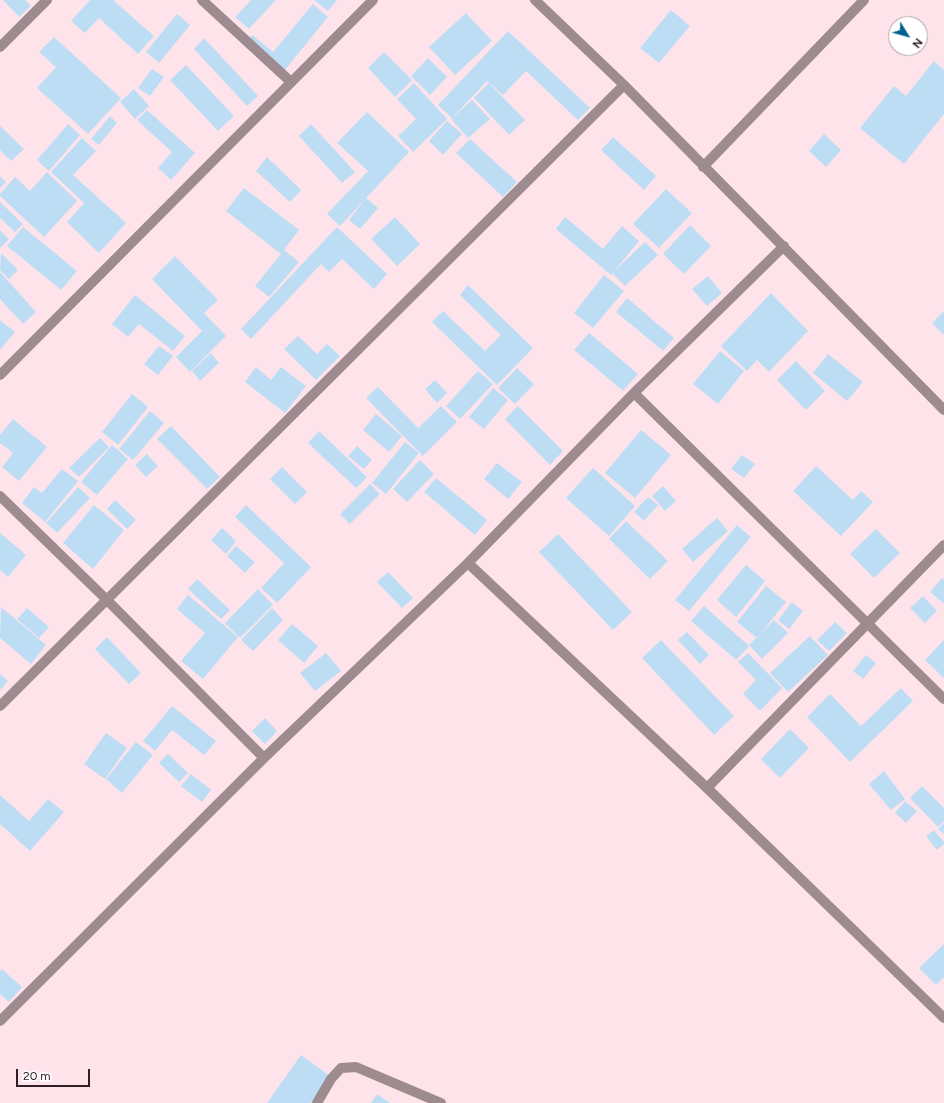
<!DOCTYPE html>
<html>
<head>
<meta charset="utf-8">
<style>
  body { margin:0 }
  #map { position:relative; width:944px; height:1103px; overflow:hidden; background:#fee4ea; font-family:Figtree,sans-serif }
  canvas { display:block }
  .north { position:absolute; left:888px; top:16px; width:40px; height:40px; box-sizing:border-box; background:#fff; border:1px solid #aca6a7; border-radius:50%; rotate:127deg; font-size:11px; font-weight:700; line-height:16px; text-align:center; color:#2f2024 }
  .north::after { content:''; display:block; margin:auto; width:14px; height:18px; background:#016090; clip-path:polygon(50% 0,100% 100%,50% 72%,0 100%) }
  .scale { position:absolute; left:16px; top:1069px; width:74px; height:18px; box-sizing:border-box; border:2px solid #2f2024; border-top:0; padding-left:5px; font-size:12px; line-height:14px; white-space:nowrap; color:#2f2024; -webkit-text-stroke:3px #fff; paint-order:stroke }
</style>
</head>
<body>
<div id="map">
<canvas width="944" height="1103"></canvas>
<div class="north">N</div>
<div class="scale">20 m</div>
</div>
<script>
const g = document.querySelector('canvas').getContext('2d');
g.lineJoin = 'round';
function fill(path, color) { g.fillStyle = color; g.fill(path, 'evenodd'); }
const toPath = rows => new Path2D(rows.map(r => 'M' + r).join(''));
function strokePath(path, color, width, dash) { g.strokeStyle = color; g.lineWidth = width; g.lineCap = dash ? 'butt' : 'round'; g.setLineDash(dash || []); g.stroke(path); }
fill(toPath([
  [3,0,25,0,31,6,19,17],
  [90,0,113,0,154,36,138,54,99,18,85,33,71,21],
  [251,0,276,0,249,29,235,17],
  [314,0,337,0,328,11],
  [313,4,328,17,284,71,247,40,252,35,273,52],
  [671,10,690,26,659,63,640,48],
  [466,13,492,41,455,75,429,47],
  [177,14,190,25,159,63,146,52],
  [508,31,590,108,578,120,526,71,503,95,487,81,452,118,438,105],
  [54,37,121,98,88,134,37,88,56,67,39,52],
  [204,38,258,96,247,106,194,49],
  [384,52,412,80,395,97,368,68],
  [428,58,447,77,430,95,411,76],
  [934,61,944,70,944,114,904,164,860,128,894,86,906,96],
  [186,65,234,116,218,131,170,80],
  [152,69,164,77,150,96,138,88],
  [414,83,447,119,413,152,398,136,416,119,397,99],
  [489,83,525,120,509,135,474,98],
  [134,89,149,106,135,119,120,102],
  [472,100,490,119,468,138,451,119],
  [147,110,195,153,171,180,158,168,172,152,137,120],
  [367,112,409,152,340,226,327,214,368,171,337,143],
  [110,116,117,123,99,145,91,139],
  [447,121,462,134,443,155,429,141],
  [68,124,80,135,49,171,37,160],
  [311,124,355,172,342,183,299,136],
  [0,126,24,149,11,161,0,150],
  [824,134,841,150,826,167,809,151],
  [613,137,656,176,644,190,601,150],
  [82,138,96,151,73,175,126,223,99,253,67,222,84,203,51,172],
  [470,139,517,182,503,197,456,153],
  [267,157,301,190,290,202,256,171],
  [47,172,77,201,44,237,0,196,0,194,15,177,30,191],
  [0,176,6,182,0,188],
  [244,188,299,230,284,250,299,262,269,297,255,286,281,254,226,211],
  [666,189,692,213,659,248,633,224],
  [366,198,378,208,360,229,349,220],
  [0,202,23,224,15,232,0,218],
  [395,217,420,244,397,266,371,239],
  [565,217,603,249,622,226,639,241,611,275,556,229],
  [690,225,711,246,684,274,663,254],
  [23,227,77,271,61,290,7,246],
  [337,227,387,274,374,289,342,259,329,272,321,264,251,339,241,329],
  [0,230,9,239,0,248],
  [645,242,658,255,625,286,612,273],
  [1,253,18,270,9,279,0,270],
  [175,256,218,300,204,313,226,336,190,372,176,357,202,331,152,279],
  [0,272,36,312,23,324,0,299],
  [604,275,624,291,593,328,574,313],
  [708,276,722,293,707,306,692,289],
  [468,285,533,348,497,385,432,322,443,311,485,351,501,335,460,295],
  [771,293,808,331,769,372,757,360,747,371,721,346],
  [135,295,185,336,173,351,139,324,128,337,112,324],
  [627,298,674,338,663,351,616,312],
  [944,311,944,335,932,323],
  [0,320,15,332,0,350],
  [589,333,638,374,623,391,574,350],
  [298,336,317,354,327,344,340,356,316,380,284,349],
  [159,346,173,356,158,375,144,364],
  [720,351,744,371,718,404,693,384],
  [211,353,219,363,200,381,192,371],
  [828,354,863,382,847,401,813,373],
  [796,361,825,391,806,410,777,380],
  [256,367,271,380,281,367,306,386,285,413,245,382],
  [517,368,534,384,515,404,498,388],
  [478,371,493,384,460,419,446,406],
  [435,380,447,393,437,403,425,389],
  [378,387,418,428,441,406,457,422,423,456,366,398],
  [493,388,508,400,484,429,469,417],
  [132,394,148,407,118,445,102,432],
  [518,406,563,451,550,465,505,419],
  [150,411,164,423,133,460,119,449],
  [376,414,402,436,389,452,363,430],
  [13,419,47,447,19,481,2,467,13,453,0,443,0,435],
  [171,426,220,477,207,489,157,439],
  [641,430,671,455,635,498,605,473],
  [319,431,367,477,356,488,308,443],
  [100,438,109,447,79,477,69,468],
  [405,442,419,453,386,494,372,483],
  [112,445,128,459,97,495,81,482],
  [357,446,372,460,364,469,348,456],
  [147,454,158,466,146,477,135,465],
  [742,455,755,464,744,478,731,469],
  [420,460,434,474,407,502,393,489],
  [497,463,522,482,508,499,484,479],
  [816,466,853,500,861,491,873,502,841,536,793,491],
  [282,467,307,492,295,504,270,479],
  [593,468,635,506,609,536,566,498],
  [62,469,78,481,45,522,22,503,34,487,42,493],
  [436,478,487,520,475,535,424,492],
  [370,484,380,494,350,524,340,514],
  [663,486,676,501,665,511,652,496],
  [78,487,90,498,57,533,46,523],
  [648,497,658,505,644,521,634,512],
  [115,500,136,520,127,529,107,509],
  [94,505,124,530,93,569,63,543],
  [246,505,311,567,277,603,261,588,284,563,235,517],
  [717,518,728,531,693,562,682,549],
  [626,521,668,561,650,579,609,539],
  [737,525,751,537,689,611,675,600],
  [222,528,236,541,226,554,211,540],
  [876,529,900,553,874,578,850,554],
  [0,533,26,555,8,577,0,570],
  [558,534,632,612,613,630,539,552],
  [236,546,255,562,245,573,227,556],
  [746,565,765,581,736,617,717,600],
  [388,572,413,598,402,608,377,582],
  [942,578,944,580,944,604,930,592],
  [197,579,230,610,221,619,188,589],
  [766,586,786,602,757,638,737,622],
  [258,589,273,605,240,638,225,623],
  [188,595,238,637,203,679,181,661,205,633,177,609],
  [923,596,937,611,925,623,910,608],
  [792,602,803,611,789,629,778,620],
  [704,606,749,646,736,660,691,621],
  [1,607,46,645,31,664,0,638],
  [27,608,49,627,39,638,17,619],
  [272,608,283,620,253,651,241,640],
  [774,620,788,633,762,659,749,645],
  [835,622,847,633,829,651,817,640],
  [292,624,318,646,304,663,278,640],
  [687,632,709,655,700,664,678,640],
  [810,636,828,655,788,692,770,673],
  [107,637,141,673,129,684,95,649],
  [661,640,734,716,714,735,642,658],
  [944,640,944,678,925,660],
  [326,653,341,671,315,691,300,673],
  [748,653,782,688,760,711,743,694,756,680,738,662],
  [866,655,876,663,863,679,853,671],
  [0,674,8,681,0,690],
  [901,688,913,701,850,762,807,717,830,694,861,726],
  [172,706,216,741,204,755,172,730,155,751,143,741],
  [265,718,277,731,265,744,252,731],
  [790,729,809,748,780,778,761,759],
  [106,733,127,748,105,779,84,764],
  [136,742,153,755,122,793,106,779],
  [168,754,188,773,179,782,159,763],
  [884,771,905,799,891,810,869,784],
  [191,774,211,790,202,802,181,786],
  [922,786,944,808,944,821,938,827,910,798],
  [0,795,29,821,48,799,64,812,30,851,0,824],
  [905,801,917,811,906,823,895,813],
  [944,823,944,834,938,829],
  [934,830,944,842,944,844,937,850,926,836],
  [944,944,944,977,936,985,919,968],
  [2,969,22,987,9,1002,0,994,0,971],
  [301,1055,330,1076,311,1103,267,1103],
  [377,1094,390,1103,371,1103]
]), '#bdddf5');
strokePath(toPath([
  [317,1103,331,1079,341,1068,356,1067,441,1103]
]), '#9d8b8f', 10);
strokePath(toPath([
  [202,0,291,82],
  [535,0,624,85,944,410],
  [0,47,47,0],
  [703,167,864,0],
  [634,393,944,699],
  [0,496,107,600,264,758],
  [468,563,707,788,944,1018],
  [0,706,624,85],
  [707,788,944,545],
  [0,1021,264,758,468,563,634,393,784,246]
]), '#9d8b8f', 10);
strokePath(toPath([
  [0,375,373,0]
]), '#9d8b8f', 10);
</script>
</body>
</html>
